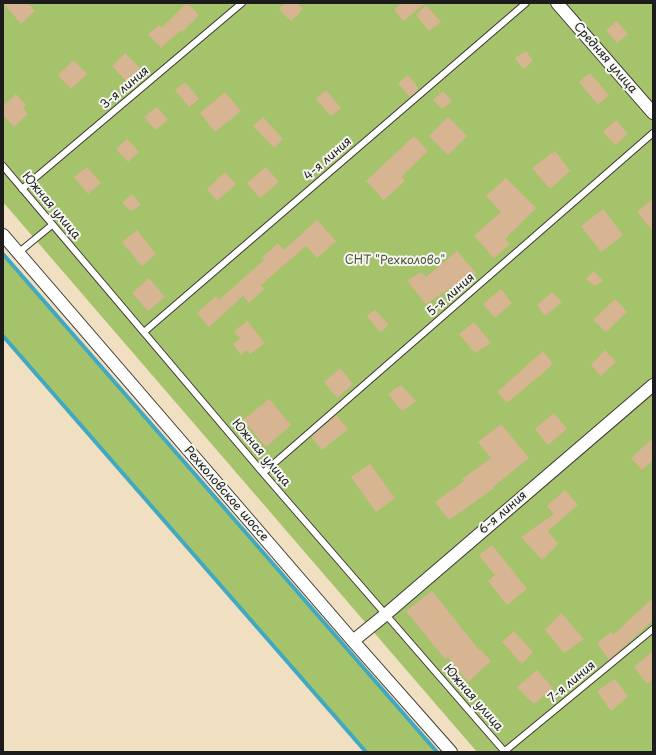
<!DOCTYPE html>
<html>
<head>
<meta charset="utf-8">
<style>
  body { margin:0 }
  #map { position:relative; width:656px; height:755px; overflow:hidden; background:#f1dfc1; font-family:"Playpen Sans",sans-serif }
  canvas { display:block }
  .frame { position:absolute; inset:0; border:4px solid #1c1c1c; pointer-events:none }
</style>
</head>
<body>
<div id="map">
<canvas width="656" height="755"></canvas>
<div class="frame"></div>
</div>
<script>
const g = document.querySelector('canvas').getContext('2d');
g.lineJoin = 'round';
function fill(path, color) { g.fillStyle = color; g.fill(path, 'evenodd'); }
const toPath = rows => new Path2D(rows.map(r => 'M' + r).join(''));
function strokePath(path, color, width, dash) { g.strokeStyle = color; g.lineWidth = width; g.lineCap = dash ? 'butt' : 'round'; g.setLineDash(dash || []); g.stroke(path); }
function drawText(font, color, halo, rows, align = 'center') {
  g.font = font + ' "Playpen Sans",sans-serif'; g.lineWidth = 4; g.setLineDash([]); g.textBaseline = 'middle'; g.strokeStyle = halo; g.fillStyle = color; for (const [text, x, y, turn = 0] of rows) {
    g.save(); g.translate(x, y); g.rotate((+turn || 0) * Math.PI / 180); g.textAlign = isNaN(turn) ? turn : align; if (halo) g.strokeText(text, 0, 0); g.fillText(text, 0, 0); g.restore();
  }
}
fill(toPath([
  [3,3,653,3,653,752,477,752,3,202],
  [3,254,437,752,366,752,3,336]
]), '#a4c36b');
strokePath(toPath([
  [3,254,437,752],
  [3,336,366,752]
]), '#40a8c0', 4);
fill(toPath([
  [3,3,28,3,35,11,21,24],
  [187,3,199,15,182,32,181,30,161,48,148,34,159,25,161,28],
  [285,3,297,3,303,9,291,21,279,9],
  [401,3,425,3,404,21,394,10],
  [426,5,441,22,429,31,416,15],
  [617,21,628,34,617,43,606,30],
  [526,51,533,61,523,69,515,58],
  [125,53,140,68,126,81,112,66],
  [74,60,87,74,71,89,58,75],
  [590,73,609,95,598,105,579,82],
  [408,75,419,89,410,97,398,83],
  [185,82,199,99,189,107,175,90],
  [326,90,341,108,331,116,316,99],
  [443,91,452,101,442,109,433,100],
  [225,92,241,111,215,132,200,113],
  [16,94,26,105,23,108,28,114,14,127,3,115,3,106],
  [157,107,168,120,155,130,144,117],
  [263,117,283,139,274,148,253,126],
  [448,117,467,136,448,155,429,136],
  [616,120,628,134,615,145,603,132],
  [414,136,428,151,401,177,405,181,384,200,366,181],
  [127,139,139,152,128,162,116,149],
  [555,151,570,171,550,189,532,168],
  [87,167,101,183,88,194,74,177],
  [266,167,279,182,260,198,247,183],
  [225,172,236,184,217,201,207,189],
  [506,178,536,208,505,239,510,244,494,258,474,236,501,212,486,196],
  [132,194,141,205,131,211,122,203],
  [653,199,653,231,637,212],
  [603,209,623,235,601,252,581,226],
  [317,220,336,241,317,258,306,246,261,285,264,289,249,303,243,296,209,327,197,313,216,296,219,300,264,260,262,258,278,243,284,250],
  [137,230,156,254,142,266,122,242],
  [457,251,476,273,456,291,452,287,426,304,407,281,421,272,426,277],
  [594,271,603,281,594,286,586,279],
  [149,278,165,297,148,311,132,293],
  [501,289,512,303,495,318,483,304],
  [552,292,562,302,545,316,537,305],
  [615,299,627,312,606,332,593,320],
  [375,310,389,325,380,332,367,316],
  [247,321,265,343,250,354,247,350,241,355,233,344,240,339,234,331],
  [474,322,491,343,475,353,459,334],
  [605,350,616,362,601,376,591,365],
  [543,351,553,364,539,377,539,376,507,403,497,392],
  [340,368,353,384,337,398,324,382],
  [401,385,416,401,402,411,388,394],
  [269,399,291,425,266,447,243,420],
  [554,413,567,429,548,445,535,429],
  [336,415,348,429,322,450,311,437],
  [501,424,529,458,493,487,494,488,449,520,435,502,464,481,462,479,491,458,478,442],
  [653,438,653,460,642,470,631,458],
  [370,464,395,498,376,512,351,477],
  [565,490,578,505,548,531,558,544,542,560,521,537,554,514,547,506],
  [492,545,527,589,507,605,488,581,495,575,479,555],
  [432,591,479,650,480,649,491,661,468,682,448,657,445,659,406,611],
  [653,598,653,620,609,660,597,643,611,632,613,635],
  [561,613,584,639,564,653,545,630],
  [514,631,533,652,522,664,502,642],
  [653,651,653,679,647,684,634,667],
  [537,670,553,688,534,704,517,687],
  [615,679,628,696,611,711,597,691]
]), '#d8b592');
const service = toPath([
  [3,166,263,473,505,752],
  [22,189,242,3],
  [18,253,52,225],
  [144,332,526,3],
  [263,473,653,133],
  [505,751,653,629]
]);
const minor = toPath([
  [557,3,653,113],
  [3,235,353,641,451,752],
  [353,641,385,615,653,385]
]);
strokePath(service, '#3c3935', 8);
strokePath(minor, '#3c3935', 14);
strokePath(service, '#fff', 6);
strokePath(minor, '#fff', 12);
drawText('12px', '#1c1c1c', '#f6f6f2', [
  ["Средняя улица",605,58,49],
  ["3-я линия",125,88,-40],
  ["4-я линия",328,159,-41],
  ["Южная улица",51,206,50],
  ["5-я линия",451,295,-41],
  ["Южная улица",261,453,50],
  ["Рехколовское шоссе",226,494,49],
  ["6-я линия",503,513,-41],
  ["7-я линия",572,682,-40],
  ["Южная улица",473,698,49]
]);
drawText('12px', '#4c5638', '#f6f6f2', [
  ["СНТ \"Рехколово\"",395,261]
]);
</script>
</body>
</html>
